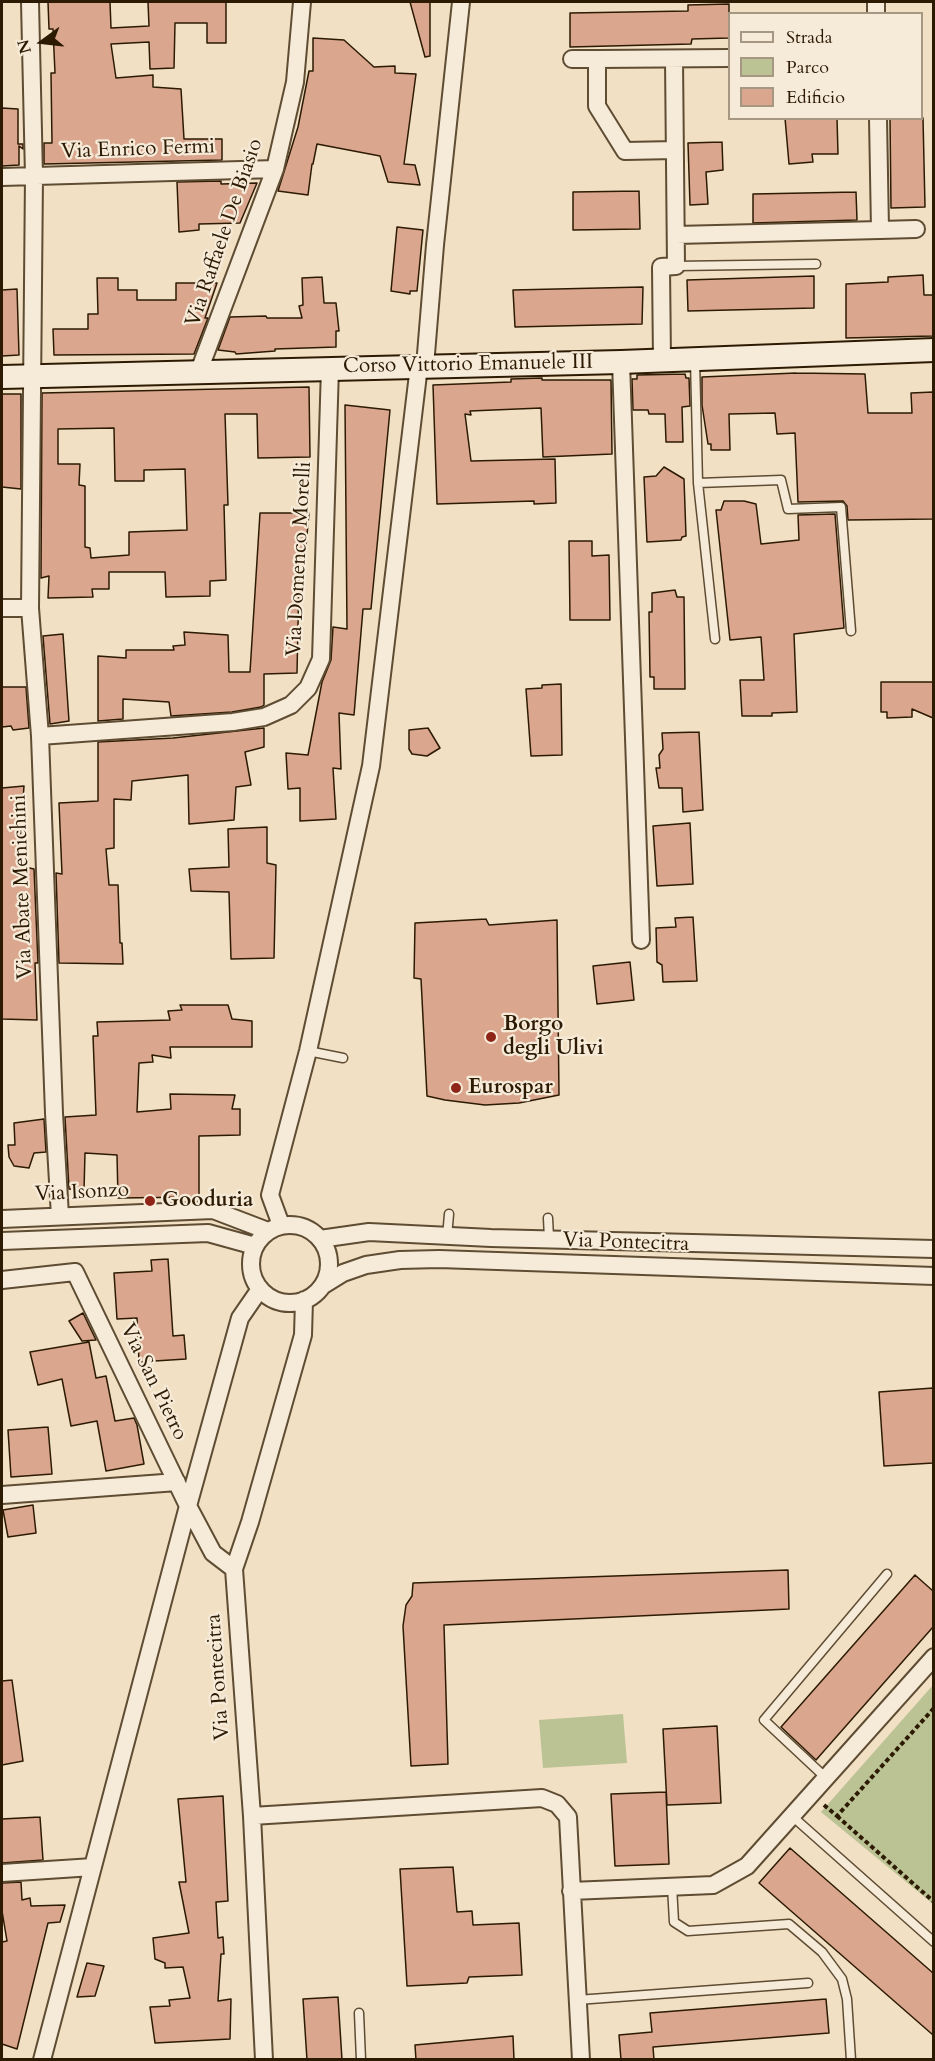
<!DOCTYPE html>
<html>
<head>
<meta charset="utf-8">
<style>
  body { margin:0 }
  #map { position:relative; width:935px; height:2061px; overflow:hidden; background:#f1e0c4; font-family:Cardo,serif }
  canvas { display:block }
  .frame { position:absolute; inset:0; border:3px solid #2d1a03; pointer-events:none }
  .legend { position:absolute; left:728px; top:12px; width:195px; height:108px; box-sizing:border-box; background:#f6ebd9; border:2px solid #a69783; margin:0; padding:8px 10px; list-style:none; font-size:18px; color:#2d1a03 }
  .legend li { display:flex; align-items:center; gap:12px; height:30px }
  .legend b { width:30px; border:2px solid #a69783 }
  .north { position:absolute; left:12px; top:12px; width:60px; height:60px; -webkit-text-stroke:4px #f6ebd9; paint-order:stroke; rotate:255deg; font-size:16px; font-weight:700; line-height:24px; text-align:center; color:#2d1a03 }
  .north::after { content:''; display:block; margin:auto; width:21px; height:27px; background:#2d1a03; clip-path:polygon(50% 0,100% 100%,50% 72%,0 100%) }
</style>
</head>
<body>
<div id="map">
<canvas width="935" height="2061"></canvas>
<div class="frame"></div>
<ul class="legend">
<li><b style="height:8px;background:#f6ebd9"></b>Strada</li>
<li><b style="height:16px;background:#bbc294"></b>Parco</li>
<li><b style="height:16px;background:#daa78e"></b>Edificio</li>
</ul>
<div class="north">N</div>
</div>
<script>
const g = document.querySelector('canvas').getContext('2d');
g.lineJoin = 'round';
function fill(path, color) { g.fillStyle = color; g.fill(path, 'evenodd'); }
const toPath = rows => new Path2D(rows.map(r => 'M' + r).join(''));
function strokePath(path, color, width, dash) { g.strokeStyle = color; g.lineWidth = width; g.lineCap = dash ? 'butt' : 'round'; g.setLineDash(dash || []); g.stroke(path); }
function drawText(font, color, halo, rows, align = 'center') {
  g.font = font + ' Cardo,serif'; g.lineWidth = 4.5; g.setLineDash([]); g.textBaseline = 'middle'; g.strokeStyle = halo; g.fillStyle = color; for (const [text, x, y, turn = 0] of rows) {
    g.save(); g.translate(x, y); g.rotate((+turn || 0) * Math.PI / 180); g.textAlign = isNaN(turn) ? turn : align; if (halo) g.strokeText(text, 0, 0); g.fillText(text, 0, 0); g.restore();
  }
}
fill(toPath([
  [933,1685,933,1904,821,1812],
  [623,1714,627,1763,543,1768,539,1720]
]), '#bbc294');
const building = toPath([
  [48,2,110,2,111,28,149,26,148,2,226,2,226,43,207,43,207,23,175,23,174,68,150,69,149,42,111,44,116,78,153,75,153,87,181,89,184,139,222,139,222,160,44,164,44,143,52,143,51,73,55,73,53,29,49,29,48,2],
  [410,2,430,2,430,56,425,57,410,2],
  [729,4,729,38,692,39,691,44,570,47,570,13,688,11,688,5,729,4],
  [313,38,344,40,374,67,395,66,395,73,416,74,404,164,415,165,420,185,388,182,380,156,317,144,313,164,312,164,308,195,278,191,298,127,309,71,313,71,313,38],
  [2,108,18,109,18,144,23,144,23,149,19,146,19,165,2,166,2,108],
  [785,118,837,118,838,154,812,154,813,162,789,164,785,118],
  [890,118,923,118,925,207,891,208,890,118],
  [722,142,723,170,706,172,708,204,690,205,688,143,722,142],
  [221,181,221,184,257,183,240,223,199,224,199,230,179,232,177,182,221,181],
  [639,191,640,229,573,230,573,192,639,191],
  [856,192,857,220,753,223,753,194,856,192],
  [397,227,423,230,417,291,410,291,410,294,391,291,397,227],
  [923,275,924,295,933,295,933,336,846,338,846,284,888,282,888,277,923,275],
  [814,276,814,308,688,311,687,280,814,276],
  [322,277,324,303,336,303,339,331,336,331,336,347,275,349,275,351,236,354,235,352,218,350,230,317,266,316,267,318,302,318,299,306,303,305,302,278,322,277],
  [97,278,118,278,118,290,137,290,137,300,176,300,176,283,217,283,205,318,208,318,194,354,54,355,53,329,88,329,88,314,98,314,97,278],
  [643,287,642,324,515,327,513,290,643,287],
  [17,289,19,355,2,356,2,290,17,289],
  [796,373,865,374,868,413,912,413,911,393,933,392,933,519,848,520,847,506,843,501,798,502,795,433,777,434,775,413,729,414,730,450,711,450,711,444,708,444,702,405,702,377,796,373],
  [685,374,686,378,689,378,690,406,682,407,683,442,666,442,665,414,649,414,648,410,633,410,632,379,637,379,637,375,685,374],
  [542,378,542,380,611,380,612,454,543,457,541,408,470,411,471,415,465,414,471,461,555,459,556,503,534,504,534,501,437,504,433,385,511,382,511,379,542,378],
  [309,387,310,457,258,458,257,414,225,414,228,505,224,505,226,580,210,581,210,596,166,597,165,572,109,572,109,589,92,589,93,597,48,598,49,576,41,578,42,393,309,387],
  [114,428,115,481,144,481,144,470,185,469,187,530,129,532,129,555,91,558,90,548,85,547,85,486,79,485,80,464,58,464,58,429,114,428],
  [2,394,21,394,21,489,2,487,2,394],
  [345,405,390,410,371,609,363,609,354,715,339,713,341,769,333,768,336,819,300,821,300,788,288,789,286,753,308,755,322,682,331,660,333,627,347,629,345,405],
  [664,467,684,479,686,536,682,537,681,540,647,542,644,477,656,476,664,467],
  [724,501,744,501,756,504,761,544,799,540,798,515,835,514,844,628,794,634,797,712,772,713,772,716,742,716,740,680,764,680,761,637,730,640,716,510,721,510,724,501],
  [260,513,309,513,303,579,299,579,297,673,264,674,264,705,261,707,232,712,171,716,169,702,123,699,123,719,98,721,98,656,126,658,126,650,174,650,173,646,185,645,184,632,228,635,229,672,250,672,260,513],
  [569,541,592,541,592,556,609,555,610,620,570,620,569,541],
  [675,590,677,597,684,597,685,689,654,689,654,677,650,677,649,612,652,612,652,593,675,590],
  [63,634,69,721,50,724,43,636,63,634],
  [881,682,933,682,933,718,912,709,912,717,887,718,887,712,881,712,881,682],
  [561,684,562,755,531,756,526,689,542,688,542,685,561,684],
  [2,687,26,687,29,728,13,730,11,726,2,727,2,687],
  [264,728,264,747,245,752,251,785,236,787,234,820,189,824,188,775,132,781,131,800,114,799,114,848,106,849,109,885,118,885,120,943,122,943,123,964,59,963,56,873,62,874,59,803,98,801,98,742,173,738,264,728],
  [428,728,440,748,427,756,412,754,409,749,409,730,428,728],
  [699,732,703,810,683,812,682,788,659,788,656,768,660,768,659,755,663,749,662,733,699,732],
  [24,786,20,841,26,842,25,867,34,869,38,963,35,963,37,1020,2,1019,2,788,24,786],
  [690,823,693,884,657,886,653,826,690,823],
  [267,827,267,863,276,865,274,958,231,959,229,892,191,891,189,869,229,867,228,829,267,827],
  [693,917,697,981,663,982,662,965,657,962,656,928,676,927,675,918,693,917],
  [486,919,489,925,557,920,559,1095,519,1103,485,1105,445,1100,427,1096,421,979,414,978,415,923,486,919],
  [630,962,634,1000,597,1004,593,966,630,962],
  [180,1005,228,1005,232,1019,252,1021,252,1047,170,1047,171,1058,152,1055,153,1062,139,1063,137,1112,171,1109,170,1094,235,1095,232,1109,240,1109,240,1135,199,1136,199,1197,118,1198,117,1155,85,1153,84,1190,69,1189,65,1117,96,1115,93,1036,98,1036,97,1022,170,1020,168,1011,182,1010,180,1005],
  [44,1119,46,1152,34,1153,29,1168,14,1166,9,1157,8,1145,15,1145,14,1123,44,1119],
  [168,1259,173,1336,184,1335,186,1359,139,1362,137,1318,117,1319,114,1273,152,1271,151,1260,168,1259],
  [83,1313,96,1340,82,1341,69,1321,83,1313],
  [89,1342,96,1378,106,1376,115,1421,134,1418,137,1425,144,1464,106,1471,97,1421,71,1426,62,1379,38,1385,30,1352,89,1342],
  [933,1388,933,1463,884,1466,879,1392,933,1388],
  [48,1427,52,1474,11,1477,8,1430,48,1427],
  [33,1505,36,1533,8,1537,3,1510,33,1505],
  [788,1570,789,1609,444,1625,448,1764,411,1766,403,1626,406,1605,412,1596,413,1583,788,1570],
  [915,1575,933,1591,933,1627,816,1760,781,1727,915,1575],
  [12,1680,23,1761,2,1765,2,1681,12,1680],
  [717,1726,721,1803,667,1805,663,1729,717,1726],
  [666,1792,669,1864,615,1866,611,1794,666,1792],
  [223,1796,228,1901,216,1902,218,1938,223,1937,224,1954,221,1954,218,2001,231,1999,230,2039,155,2043,150,2007,170,2006,169,2000,190,1998,183,1967,165,1968,165,1963,155,1959,153,1938,189,1933,179,1882,186,1882,178,1799,223,1796],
  [40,1817,43,1860,2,1863,2,1819,40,1817],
  [790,1848,933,1973,933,2035,759,1883,790,1848],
  [453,1867,457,1912,472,1911,473,1925,519,1923,522,1975,469,1977,467,1983,407,1986,400,1869,453,1867],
  [21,1882,22,1900,30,1898,31,1906,65,1905,60,1922,48,1923,17,2049,2,2044,2,1942,7,1941,2,1911,2,1883,21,1882],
  [87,1963,104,1966,95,1996,77,1997,87,1963],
  [338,1997,342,2060,307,2060,303,1999,338,1997],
  [826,1999,829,2033,653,2047,654,2060,621,2060,619,2035,652,2032,650,2013,826,1999],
  [513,2036,514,2060,416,2060,415,2045,513,2036]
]);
fill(building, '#daa78e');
strokePath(building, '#2d1a03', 1.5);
const lane = toPath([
  [676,266,816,264],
  [695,360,698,483,715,639],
  [698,483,781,480,788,509,841,507,851,631],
  [308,1051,343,1058],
  [548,1218,549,1238],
  [447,1237,449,1214],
  [826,1778,764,1720,887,1574],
  [792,1816,934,1942],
  [672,1886,674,1922,688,1931,789,1924,822,1952,842,1979,847,1999,851,2060],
  [577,2000,808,1983],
  [359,2013,361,2060]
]);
const street = toPath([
  [30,2,34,176,30,608,40,736,54,1113,60,1216],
  [876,2,876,14],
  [572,59,597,59],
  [675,150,625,151,597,106,597,59,730,58],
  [2,177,275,169],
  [880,230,916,229],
  [676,235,880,230,878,118],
  [662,360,661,267,676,266,674,59],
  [621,362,641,940],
  [425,366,435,245,461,2],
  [199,371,275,169,295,82,302,2],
  [2,608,30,608],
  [40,736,233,722,264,717,291,705,308,688,321,659,330,368],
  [2,1219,213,1210,268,1231],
  [281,1225,270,1195,308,1051,371,766,419,366],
  '251 1264a39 39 0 1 1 78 0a39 39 0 1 1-78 0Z',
  [320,1239,369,1232,491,1238,934,1249],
  [2,1241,208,1233,255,1246],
  [2,1280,75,1272,188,1506,213,1553,234,1569],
  [322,1286,343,1273,366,1265,400,1260,439,1259,934,1276],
  [2,1495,177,1482],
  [252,1816,542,1798,557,1804,568,1817,581,2060],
  [2,1873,93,1867],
  [571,1891,713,1885,747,1866,934,1657],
  [42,2060,188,1506,240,1318,260,1289],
  [264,2060,252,1816,234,1569,250,1522,303,1335,304,1300]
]);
const secondary = toPath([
  [2,377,621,362,934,350]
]);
strokePath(lane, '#5e4c33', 11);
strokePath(street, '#5e4c33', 20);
strokePath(secondary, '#2d1a03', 26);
strokePath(toPath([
  [824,1805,837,1816,934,1708],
  [837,1816,934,1902]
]), '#2d1a03', 4, [4.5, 3]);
strokePath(lane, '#f6ebd9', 8);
strokePath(street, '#f6ebd9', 16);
strokePath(secondary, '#f6ebd9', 22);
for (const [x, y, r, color] of [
  [491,1037,6,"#8f2418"],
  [456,1088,6,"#8f2418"],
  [150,1201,6,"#8f2418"]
]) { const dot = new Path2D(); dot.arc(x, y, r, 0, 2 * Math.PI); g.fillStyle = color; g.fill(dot); strokePath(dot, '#f6ebd9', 2); }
drawText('21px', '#2d1a03', '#f6ebd9', [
  ["Via Enrico Fermi",138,150,-2],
  ["Via Raffaele De Biasio",225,233,-71],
  ["Corso Vittorio Emanuele III",468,365,-1],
  ["Via Domenco Morelli",300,559,-87],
  ["Via Abate Menichini",23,887,-92],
  ["Via Isonzo",82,1193,-3],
  ["Via Pontecitra",626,1243,2],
  ["Via San Pietro",153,1382,64],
  ["Via Pontecitra",219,1677,-94]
]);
drawText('bold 21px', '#2d1a03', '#f6ebd9', [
  ["Borgo",503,1025],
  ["degli Ulivi",503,1049],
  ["Eurospar",468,1088],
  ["Gooduria",162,1201]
], 'left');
</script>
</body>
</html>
